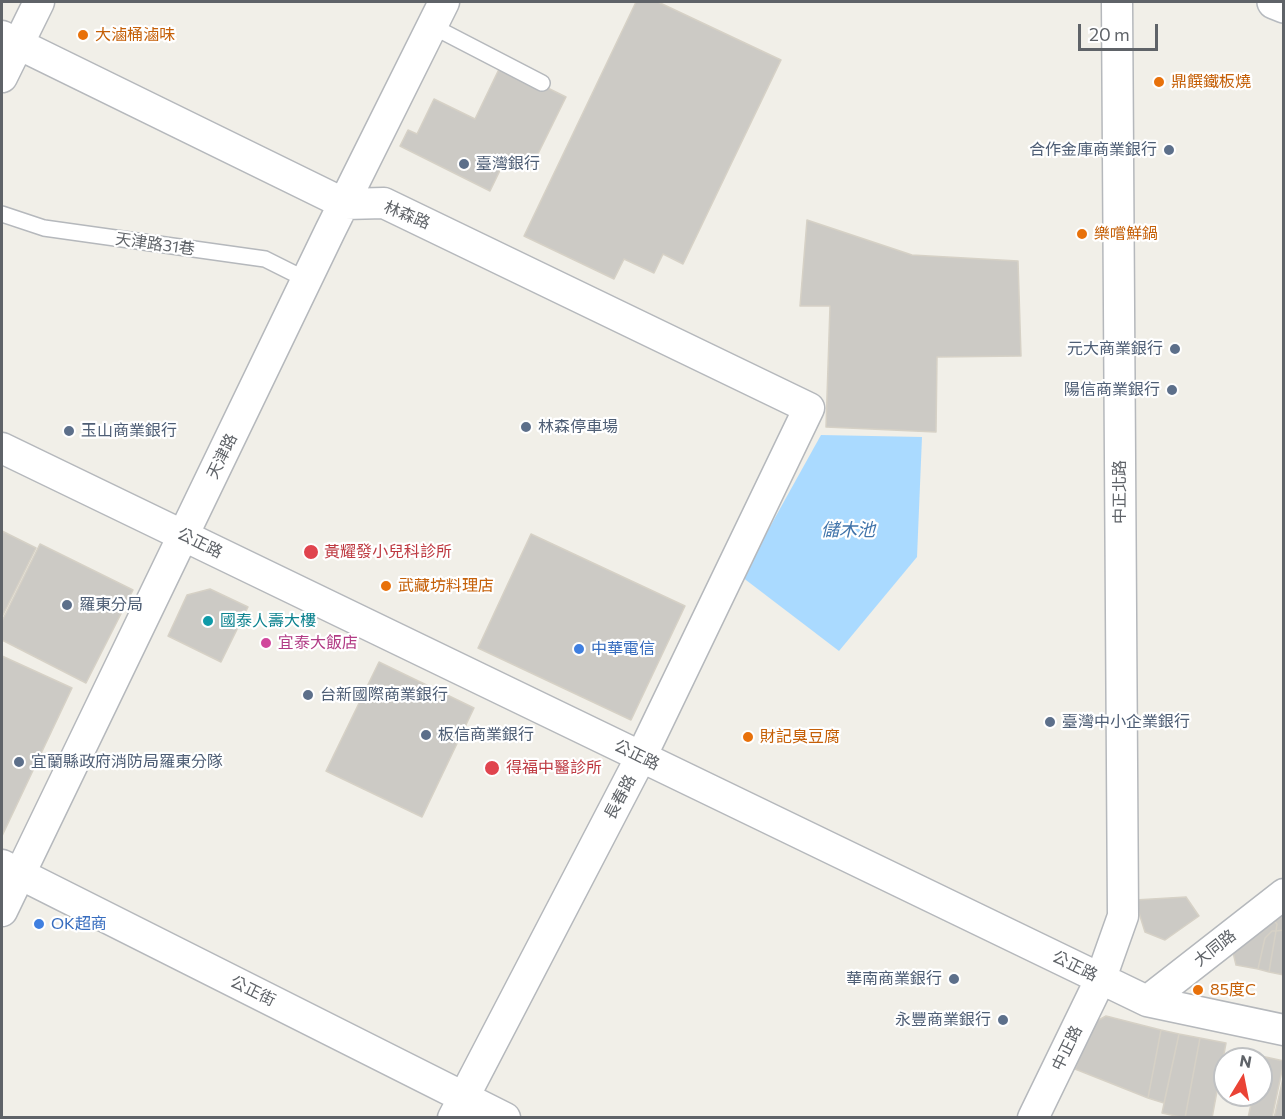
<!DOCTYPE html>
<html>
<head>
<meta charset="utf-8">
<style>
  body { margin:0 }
  #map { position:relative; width:1285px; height:1119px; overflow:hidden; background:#f1efe8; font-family:Commissioner,sans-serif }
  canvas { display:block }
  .frame { position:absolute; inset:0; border:3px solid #5f6368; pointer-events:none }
  .north { position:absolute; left:1213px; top:1047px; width:60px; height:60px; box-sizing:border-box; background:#fff; border:2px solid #bfc1c3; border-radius:50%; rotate:10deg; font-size:16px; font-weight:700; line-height:24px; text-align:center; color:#5f6368 }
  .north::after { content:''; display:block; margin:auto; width:21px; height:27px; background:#ea4335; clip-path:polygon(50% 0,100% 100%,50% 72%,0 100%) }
  .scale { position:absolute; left:1078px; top:24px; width:80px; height:27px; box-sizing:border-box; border:3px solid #5f6368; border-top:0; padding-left:8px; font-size:18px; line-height:21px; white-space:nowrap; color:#5f6368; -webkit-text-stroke:4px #fff; paint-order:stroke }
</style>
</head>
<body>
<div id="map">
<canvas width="1285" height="1119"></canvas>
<div class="frame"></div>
<div class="north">N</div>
<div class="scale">20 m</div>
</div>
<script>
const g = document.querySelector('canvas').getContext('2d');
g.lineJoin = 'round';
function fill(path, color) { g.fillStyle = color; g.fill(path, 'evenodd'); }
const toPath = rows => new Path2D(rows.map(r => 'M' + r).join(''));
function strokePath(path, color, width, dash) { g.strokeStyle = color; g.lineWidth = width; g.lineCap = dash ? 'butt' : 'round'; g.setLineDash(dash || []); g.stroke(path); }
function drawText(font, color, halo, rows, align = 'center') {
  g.font = font + ' Commissioner,"Noto Sans TC",sans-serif'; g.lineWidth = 4.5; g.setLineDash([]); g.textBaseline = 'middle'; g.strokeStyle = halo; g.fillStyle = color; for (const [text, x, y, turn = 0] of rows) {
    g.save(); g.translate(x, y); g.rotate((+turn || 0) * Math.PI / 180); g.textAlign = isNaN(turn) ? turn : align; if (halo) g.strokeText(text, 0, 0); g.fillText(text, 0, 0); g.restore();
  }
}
fill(toPath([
  [821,435,922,437,917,557,839,651,742,577]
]), '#aadaff');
const building = toPath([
  [636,2,658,2,781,60,683,264,663,254,654,273,624,259,614,279,524,236,636,2],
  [501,65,566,97,530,170,506,158,490,191,400,146,408,130,417,134,434,99,475,119,501,65],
  [807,220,912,255,1018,261,1021,356,937,357,936,432,826,427,830,306,800,306,807,220],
  [2,531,36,548,2,617,2,531],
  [531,534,685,606,631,720,478,648,531,534],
  [40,544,133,590,86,683,2,640,2,621,40,544],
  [210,589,248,607,221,662,168,636,187,595,210,589],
  [2,656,72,688,2,836,2,656],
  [379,662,474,708,422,817,326,771,379,662],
  [1186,897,1199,916,1165,940,1145,932,1135,900,1186,897],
  [1284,906,1284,930,1276,931,1277,924,1267,914,1284,906],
  [1267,914,1277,924,1276,931,1272,931,1265,938,1258,969,1236,965,1231,944,1267,914],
  [1284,930,1284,975,1269,972,1276,931,1284,930],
  [1272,931,1276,931,1269,972,1258,969,1265,938,1272,931],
  [1106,1016,1161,1030,1148,1098,1075,1069,1079,1059,1074,1057,1088,1026,1106,1016],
  [1161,1030,1179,1034,1164,1103,1148,1098,1161,1030],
  [1179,1034,1200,1038,1185,1118,1162,1113,1179,1034],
  [1200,1038,1226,1043,1212,1118,1185,1118,1200,1038],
  [1261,1056,1284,1061,1272,1118,1248,1118,1253,1095,1261,1095,1261,1056],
  [1284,1074,1284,1118,1274,1118,1284,1074]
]);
fill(building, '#cccac5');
strokePath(building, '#d6d1c6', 1.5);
const service = toPath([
  [432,26,542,83],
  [2,214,44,228,265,259,307,280]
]);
const minor = toPath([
  [2,36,345,204,384,203,809,408,641,757,453,1118],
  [2,77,39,2],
  [2,448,1147,1001,1284,1030],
  [2,865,505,1118],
  [2,911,330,231,444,2],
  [1147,1001,1284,894],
  [1033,1118,1101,978,1123,916,1117,2]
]);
const secondary = toPath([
  [1274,2,1284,6]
]);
strokePath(service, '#b5b8bc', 18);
strokePath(minor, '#b5b8bc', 33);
strokePath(secondary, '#b6babf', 36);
strokePath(service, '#fff', 15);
strokePath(minor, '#fff', 30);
strokePath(secondary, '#fff', 33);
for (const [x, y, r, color] of [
  [83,35,6,"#e8710a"],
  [1159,82,6,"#e8710a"],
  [1169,150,6,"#5c6f8a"],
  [464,164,6,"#5c6f8a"],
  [1082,234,6,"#e8710a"],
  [1175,349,6,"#5c6f8a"],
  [1172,390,6,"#5c6f8a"],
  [526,427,6,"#5c6f8a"],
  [69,431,6,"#5c6f8a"],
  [311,552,8,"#e0444e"],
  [386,586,6,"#e8710a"],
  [67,605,6,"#5c6f8a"],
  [208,621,6,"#0f9aa8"],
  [266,643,6,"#d1479c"],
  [579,649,6,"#3f7fe0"],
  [308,695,6,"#5c6f8a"],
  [1050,722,6,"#5c6f8a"],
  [426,735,6,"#5c6f8a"],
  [748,737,6,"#e8710a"],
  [19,762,6,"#5c6f8a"],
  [492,768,8,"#e0444e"],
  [39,924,6,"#3f7fe0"],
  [954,979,6,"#5c6f8a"],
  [1198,990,6,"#e8710a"],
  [1003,1020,6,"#5c6f8a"]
]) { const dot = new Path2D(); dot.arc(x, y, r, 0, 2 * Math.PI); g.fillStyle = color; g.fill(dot); strokePath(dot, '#fff', 2); }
drawText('16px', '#c56008', '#fff', [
  ["大滷桶滷味",95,35],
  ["鼎饌鐵板燒",1171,82],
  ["樂嚐鮮鍋",1094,234],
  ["武藏坊料理店",398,586],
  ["財記臭豆腐",760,737],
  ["85度C",1210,990]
], 'left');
drawText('16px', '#4e5e75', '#fff', [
  ["合作金庫商業銀行",1157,150,"right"],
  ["臺灣銀行",476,164],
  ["元大商業銀行",1163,349,"right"],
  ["陽信商業銀行",1160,390,"right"],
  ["林森停車場",538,427],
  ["玉山商業銀行",81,431],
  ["羅東分局",79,605],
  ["台新國際商業銀行",320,695],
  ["臺灣中小企業銀行",1062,722],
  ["板信商業銀行",438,735],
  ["宜蘭縣政府消防局羅東分隊",31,762],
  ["華南商業銀行",942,979,"right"],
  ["永豐商業銀行",991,1020,"right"]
], 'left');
drawText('16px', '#5f6368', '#fff', [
  ["林森路",407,215,22],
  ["天津路31巷",155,244,8],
  ["天津路",222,456,-64],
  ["中正北路",1120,492,-90],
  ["公正路",200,543,26],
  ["公正路",637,755,26],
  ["長春路",620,797,-62],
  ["大同路",1215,948,-38],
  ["公正路",1075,966,26],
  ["公正街",253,991,26],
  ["中正路",1067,1048,-64]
]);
drawText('16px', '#be3a42', '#fff', [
  ["黃耀發小兒科診所",324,552],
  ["得福中醫診所",506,768]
], 'left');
drawText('16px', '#0d838f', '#fff', [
  ["國泰人壽大樓",220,621]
], 'left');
drawText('16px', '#b23c85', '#fff', [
  ["宜泰大飯店",278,643]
], 'left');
drawText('16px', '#366cbe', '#fff', [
  ["中華電信",591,649],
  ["OK超商",51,924]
], 'left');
drawText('italic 18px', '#4174aa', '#fff', [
  ["儲木池",848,530]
]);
</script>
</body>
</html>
